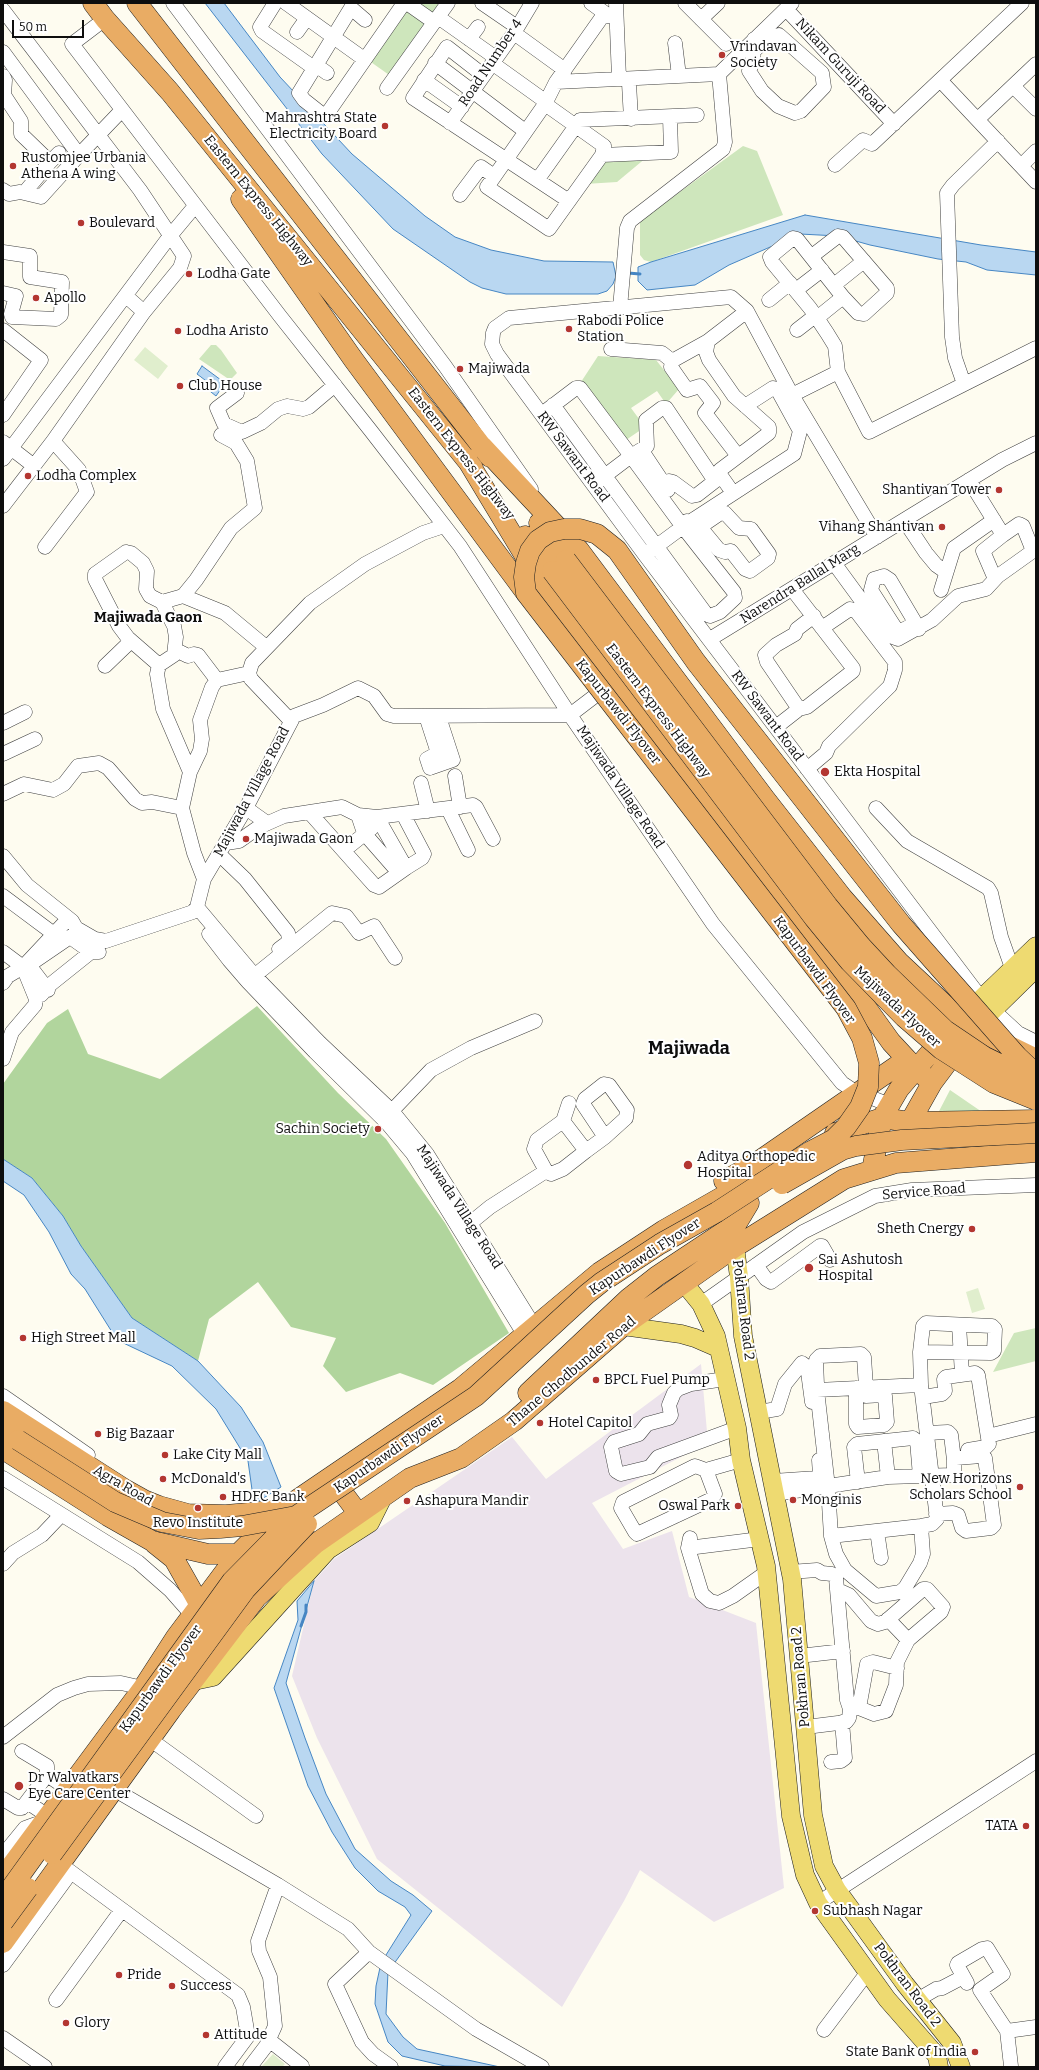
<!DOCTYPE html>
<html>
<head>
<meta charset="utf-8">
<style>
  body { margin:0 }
  #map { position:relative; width:1039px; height:2070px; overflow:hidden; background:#fefcf0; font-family:Bitter,serif }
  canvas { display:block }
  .frame { position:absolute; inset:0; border:4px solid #0e0e0e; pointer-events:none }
  .scale { position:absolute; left:12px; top:20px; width:72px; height:18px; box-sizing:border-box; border:2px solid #0e0e0e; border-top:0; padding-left:5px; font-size:12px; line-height:14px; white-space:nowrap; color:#0e0e0e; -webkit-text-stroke:3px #fff; paint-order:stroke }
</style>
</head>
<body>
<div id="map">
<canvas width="1039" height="2070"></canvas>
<div class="frame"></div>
<div class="scale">50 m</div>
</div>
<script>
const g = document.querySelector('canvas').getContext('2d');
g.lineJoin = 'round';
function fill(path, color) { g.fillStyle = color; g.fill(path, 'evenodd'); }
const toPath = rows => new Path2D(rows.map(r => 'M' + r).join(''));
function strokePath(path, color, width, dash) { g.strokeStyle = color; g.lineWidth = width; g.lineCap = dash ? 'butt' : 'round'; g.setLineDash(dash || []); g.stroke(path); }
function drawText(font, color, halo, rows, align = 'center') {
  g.font = font + ' Bitter,serif'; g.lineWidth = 4; g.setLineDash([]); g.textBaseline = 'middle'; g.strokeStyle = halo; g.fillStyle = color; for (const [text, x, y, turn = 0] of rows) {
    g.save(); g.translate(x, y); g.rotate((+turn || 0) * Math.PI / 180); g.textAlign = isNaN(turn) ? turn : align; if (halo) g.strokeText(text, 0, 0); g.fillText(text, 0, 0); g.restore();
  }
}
fill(toPath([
  [701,1364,708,1443,592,1503,623,1549,672,1531,689,1597,756,1623,784,1888,714,1922,640,1870,624,1901,562,2007,377,1859,317,1738,292,1676,314,1581,334,1559,512,1437,546,1479]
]), '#ece3ec');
fill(toPath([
  [406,3,431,22,392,77,368,60],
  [413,3,444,3,434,17],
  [743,146,757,151,783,215,651,262,644,260,640,255,640,221],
  [647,157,617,182,585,184,603,158],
  [211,345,216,345,221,350,237,373,230,380,199,359],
  [598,356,656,360,679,389,666,404,657,391,631,408,645,427,626,440,581,382],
  [950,1090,985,1114,937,1115],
  [1036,1328,1036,1361,993,1372,1014,1333]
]), '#cee6bc');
fill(toPath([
  [257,1006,338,1093,386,1139,445,1223,509,1333,433,1385,400,1373,346,1392,323,1366,336,1338,291,1327,258,1282,209,1319,198,1361,132,1318,81,1246,63,1216,32,1178,3,1159,3,1084,47,1023,68,1009,88,1054,160,1079]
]), '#b1d59d');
fill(toPath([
  [145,347,168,366,158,379,134,360],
  [978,1288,985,1309,972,1313,966,1292],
  [273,2054,285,2064,282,2067,261,2067]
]), '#e0eecd');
const water = toPath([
  [205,3,224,3,280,77,352,154,425,216,455,237,491,250,544,261,613,262,616,276,613,284,607,291,598,294,506,294,482,288,470,282,393,229,322,154,205,3],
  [805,215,981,245,1036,252,1036,275,987,270,966,262,938,259,870,245,838,236,800,234,729,265,695,285,647,290,638,281,638,267,651,262,805,215],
  [202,366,225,383,216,396,206,388,209,383,197,374,202,366],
  [3,1159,32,1178,63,1216,81,1246,132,1318,198,1361,241,1407,263,1442,281,1487,254,1504,248,1461,216,1409,172,1366,117,1340,85,1289,71,1274,49,1232,24,1195,3,1181,3,1159],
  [314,1581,286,1683,305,1738,326,1794,355,1849,391,1881,413,1895,432,1911,388,1972,386,2014,403,2037,417,2049,500,2067,445,2066,402,2056,388,2042,375,2004,376,1986,381,1963,411,1915,405,1907,378,1891,355,1868,332,1832,308,1786,274,1688,298,1620,297,1601,314,1581]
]);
fill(water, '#b9d7f1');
strokePath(water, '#4686c3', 1);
strokePath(toPath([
  [628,273,640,274],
  [301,1626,306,1612,306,1605]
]), '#4686c3', 3);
const minor = toPath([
  [173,3,445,366,531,489],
  [275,3,260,27,262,31,314,68],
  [286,3,364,59],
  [407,3,434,22],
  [482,3,517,27],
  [591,3,609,16],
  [616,3,619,78],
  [685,3,726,44],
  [786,9,894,124],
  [3,10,140,190,184,256,180,268,144,312,53,441,3,506],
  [438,17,496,58],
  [105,19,72,44,280,316,371,431,460,546,570,715,713,924,842,1083,854,1091,890,1105],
  [701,19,718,3],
  [365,20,351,8,299,93,304,100,323,115,327,114,404,3],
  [297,32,307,18],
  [514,33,565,70],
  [469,39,478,27],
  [754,39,760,45,753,52,753,61,749,71,762,91,778,106,795,113,801,111,824,87,822,73,779,35,760,45],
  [675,43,679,76],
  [3,52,79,155,122,110],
  [435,63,525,131],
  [492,63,545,101],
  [316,65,327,73],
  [483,75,447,47,413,98,569,201],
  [3,76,5,80,4,95,21,121,21,134,50,162,24,193],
  [424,80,462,107],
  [940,80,1036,182],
  [556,82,602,17,616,15],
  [629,83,631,119],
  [1013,86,1036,109],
  [387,88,448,3],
  [545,104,604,146,602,155],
  [670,117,671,152,602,155,549,229,487,187,545,104,556,82,719,74],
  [978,119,1036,64],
  [450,123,514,33,532,3],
  [50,162,59,153],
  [835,165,863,140,872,144,1022,3],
  [1021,166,1036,151],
  [538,179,580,120,697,115],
  [3,190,9,194,20,192,41,197,79,155],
  [460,195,481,167,494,176],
  [3,252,30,256,30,277,62,282,61,315,56,319,12,317,11,314,16,296,3,293],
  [812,256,838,236,843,237,887,288,887,293,864,314,858,313,843,297],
  [834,285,864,261],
  [796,290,822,270],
  [126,296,144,312],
  [769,300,790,283],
  [620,308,627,228,630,221,723,149,725,142,719,74,792,3],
  [817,318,843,297,797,239,793,238,770,257,772,262,810,308,817,318,827,333,835,346,838,372],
  [3,330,41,360,3,415],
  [797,330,815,316],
  [708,341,706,352,709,360,734,396,769,427,769,433,720,470,719,473,733,493],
  [611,349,662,353,672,361],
  [964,384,955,358,952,337,947,193,953,185,998,141],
  [237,393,217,408,224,424,242,432,261,423,278,409,287,406,303,409,309,407,335,385],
  [792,395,838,372,869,432,1036,348],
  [553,405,706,614,710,616,720,612,735,598,734,592,683,527,631,456,647,446,646,420,662,408,666,408,715,481,697,495,692,496,673,482,669,481,663,483],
  [547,410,576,388,580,388,631,456,598,481],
  [3,442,34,466],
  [642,451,668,490],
  [738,456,705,413,713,403,700,386,687,390,671,367,672,361,708,341,747,311],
  [3,459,170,236,195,206],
  [694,519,700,527,719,550,725,552,731,551,745,569,750,571,768,558,769,554,751,529,739,528,725,513,722,512,700,527],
  [904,520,926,553,936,565,946,572],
  [688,523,794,454,800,431,777,389,773,388,745,406],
  [877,537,792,395,747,311,731,297,509,318,495,328,493,333,492,344,497,354,645,555,981,998],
  [45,547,87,492,79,470,53,441],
  [650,551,688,523,687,521],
  [126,552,131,553,143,563,147,571,146,589,150,596,162,602,174,626,176,637,174,655,159,665,128,638,119,626,95,579,95,574,126,552],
  [834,563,883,630,890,636,898,639,932,620,958,596,986,589,998,576,1033,551,1023,526,1019,524,1003,535,969,480],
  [995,579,983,551,1003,535],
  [941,590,954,548,994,520],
  [183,596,196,580,231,528,255,508,247,461,236,443,221,435],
  [162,602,183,596,225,613,266,647],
  [912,625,901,631,896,629,871,590,874,579,884,576,890,580,919,629],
  [710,639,1002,460,1036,443],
  [176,650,188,656,194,654,198,655,217,680],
  [159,665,157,674,163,709,190,772,182,808],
  [105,666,131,641],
  [799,709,767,662,765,655,776,645,795,634,797,629,814,616],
  [570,715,608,686],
  [426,716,438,753,427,759,430,768,453,760,439,717],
  [290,720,251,679,249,673,252,663,310,603,365,564,423,533,444,526],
  [3,723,25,712],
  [776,727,799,709,807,707,853,671,853,668,792,589],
  [3,754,35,739],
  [807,769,826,753,829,746,890,686,895,670,895,662,856,611,850,609,822,628],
  [190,772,200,751,202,739,200,720,212,687,217,680,249,673],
  [455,776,460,807],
  [421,783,428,811],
  [3,794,24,784,53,790,64,784,78,766,99,763,108,768,135,799,142,803,152,802,182,808,194,853,204,879],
  [246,808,267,823],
  [876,808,907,841,988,888,991,893,1001,937,1012,968],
  [448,809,468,850],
  [310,813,374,885,379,887,406,868],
  [358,815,364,833,399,873],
  [377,817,406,868,422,858,424,854,403,814],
  [226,843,239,841,259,827,284,816,342,807,358,815,377,817,473,805,476,807,493,839],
  [347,848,372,828],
  [219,854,245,879,288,933,289,939,287,943,279,949],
  [3,856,27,885,72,921,76,928,95,939,106,941,193,912,197,907,204,879,246,808,294,716,323,705,358,688,374,696,387,714,394,716,570,715],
  [3,896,54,934],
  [197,907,255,976,320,1043,392,1111,427,1154,534,1326],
  [209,934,229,960,248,982,315,1052,387,1123,413,1154,524,1334],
  [3,952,23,967,8,976,3,983],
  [248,981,332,913,346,916,359,933,374,926,395,958],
  [48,990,29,965,70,937,91,952,99,952],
  [41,995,51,984,91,952,93,945],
  [993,1010,1018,1033,1036,1042],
  [3,1059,12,1032,35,1005,36,999,23,967,68,919],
  [386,1117,431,1070,471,1048,535,1021],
  [563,1121,569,1103],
  [586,1151,605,1137,626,1118,627,1110,609,1085,604,1084,585,1099,583,1104,605,1137],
  [463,1229,490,1207,546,1171,551,1174,563,1169,586,1151,563,1121,537,1140,534,1149,546,1171],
  [756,1265,766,1279,771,1282,820,1246,822,1246,830,1260],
  [701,1304,803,1232,875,1196,912,1190,1036,1185],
  [959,1325,962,1374],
  [920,1352,991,1353,994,1351,995,1329,992,1326,926,1323,923,1326,920,1352,921,1385],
  [725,1379,691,1384,678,1389,674,1393,669,1405,671,1415,669,1418,647,1424,639,1434,614,1442,611,1447,616,1471,621,1474,650,1467,658,1457,737,1428],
  [817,1385,816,1360,820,1356,861,1354,864,1357,866,1387],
  [856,1388,856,1424,858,1427,884,1425,887,1422,885,1396,883,1395,866,1396],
  [3,1396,88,1455],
  [923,1397,942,1394,945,1391,944,1379,946,1377,975,1373,978,1375,989,1444,986,1447,968,1450],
  [759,1412,777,1409,785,1384,802,1363,806,1366,808,1372,812,1402],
  [927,1433,948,1432,951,1435,954,1460],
  [996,1434,1036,1424],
  [884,1441,888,1477],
  [706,1470,695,1466,623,1502,621,1508,635,1532,637,1534,712,1499,715,1494,706,1470,741,1460],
  [3,1478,138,1562,170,1590,192,1615],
  [773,1481,817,1478,820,1475,819,1460],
  [858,1482,854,1447,857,1444,913,1438,917,1441,920,1476],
  [775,1494,888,1477,952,1475,954,1473,954,1460,956,1458,981,1456,985,1458,994,1525,991,1528,966,1531,962,1528,958,1515,953,1513,936,1514],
  [877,1531,881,1558],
  [831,1536,921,1526,932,1524,937,1519,921,1385,817,1390,828,1487,831,1536,836,1554,845,1570,876,1596,900,1592,905,1588,920,1563,923,1554,921,1526],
  [690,1538,688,1548,702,1594,710,1601,719,1603,733,1596,767,1572],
  [688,1548,760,1539],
  [3,1564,13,1553,42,1535,61,1515],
  [790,1572,817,1570,822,1573,832,1574,836,1578,847,1700,850,1709,849,1718,846,1722,806,1727],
  [838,1590,849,1595,871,1621,878,1624,885,1622,923,1589,927,1589,943,1607,941,1612,908,1640,897,1662,896,1685,886,1711,874,1714,859,1708,850,1709],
  [888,1619,908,1640],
  [799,1656,843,1651],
  [859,1708,867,1664,873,1662,897,1668],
  [3,1737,57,1695,74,1688,88,1684,121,1683,143,1688,150,1692],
  [151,1740,256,1816],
  [831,1762,841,1761,845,1758,842,1722],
  [47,1775,68,1789],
  [115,1790,278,1885,258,1941,259,1951,270,1977,275,2026,266,2046,250,2067],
  [3,1799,18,1808,22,1808,47,1775,47,1766,22,1751],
  [27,1802,48,1816],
  [3,1855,25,1828,44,1821],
  [60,1864,238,1995,243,2007,248,2036,225,2067],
  [278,1885,348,1929,369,1952,476,2029,542,2067],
  [818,1903,1036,1761],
  [369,1952,335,1984,362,2042,373,2054,391,2067],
  [3,1965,66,1879,60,1864],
  [967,1983,957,1965,958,1963,982,1949,987,1948,1003,1974,980,1990,1007,2031,1011,2066],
  [56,2000,121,1911],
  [917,2000,936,1989,942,1988,963,1977],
  [824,2030,867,1973],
  [1007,2031,1036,2027],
  [3,2038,45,2067],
  [269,2040,302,2066]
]);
const major = toPath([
  [963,1016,1036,946],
  [974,1029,1036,968],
  [735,1247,739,1277,743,1336,792,1579,813,1815,824,1866,837,1890,905,1984,952,2043,961,2067],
  [684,1283,701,1304,716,1336,737,1428,741,1460,766,1566,791,1816,805,1875,818,1903,887,1999,937,2056,939,2067],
  [623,1326,681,1334,695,1338,718,1348],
  [194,1681,213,1677,328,1550,370,1523,384,1495]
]);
const highway = toPath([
  [93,3,105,19,170,92,473,468],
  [137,3,490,457],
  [241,199,353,359,526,593],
  [482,446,579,550,766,800,842,897,899,962,960,1019,977,1030,1036,1059],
  [466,458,540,581,730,831,838,968,891,1042,916,1069,932,1083],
  [539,523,566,560],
  [525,536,552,571],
  [835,1133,882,1118,910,1122,1036,1120],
  [907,1133,910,1122,932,1083,962,1043],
  [872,1170,882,1118,899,1089,948,1032],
  [724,1181,759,1161,907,1059],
  [528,1393,629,1298,657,1276,737,1223,749,1203],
  [3,1411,126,1490,144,1500,159,1506,188,1514,226,1515,282,1510],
  [3,1430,18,1440],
  [3,1449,108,1516,152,1541,208,1554,238,1554,246,1558],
  [331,1477,358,1513],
  [154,1543,174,1559,200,1605],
  [3,1877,143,1688,176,1637,238,1554,282,1510,460,1389,600,1272,664,1230,748,1182],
  [3,1943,171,1710,257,1597,315,1544,410,1478,461,1458,514,1421,623,1326,735,1247,844,1179,896,1163,1036,1152]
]);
strokePath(minor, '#414141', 15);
strokePath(major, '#1f1f1f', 19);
strokePath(highway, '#1f1f1f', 21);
strokePath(minor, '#fff', 14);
strokePath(major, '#eeda71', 18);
strokePath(highway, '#e9ac64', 20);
const highwayBridge = toPath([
  [566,560,828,906,861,946,887,974,945,1030,985,1057,1036,1082],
  [552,571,814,918,850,962,904,1017,941,1049,994,1083,1036,1100],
  [782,1184,842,1150,856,1146,902,1140,1036,1133],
  [18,1440,115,1502,162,1522,199,1529,220,1528,242,1526,296,1516],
  [52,1854,245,1590,307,1524],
  [3,1899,232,1581,296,1516,476,1396,587,1294,602,1282,660,1244,717,1212,811,1151,834,1139,846,1127,860,1107,868,1087,869,1063,862,1038,846,1008,526,593,524,577,526,563,530,551,538,540,550,532,564,529,580,529,597,534,617,550,696,662,901,924,1017,1056,1036,1074],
  [3,1922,28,1888]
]);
strokePath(highwayBridge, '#1f1f1f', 21, []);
strokePath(highwayBridge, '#e9ac64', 20);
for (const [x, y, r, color] of [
  [722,55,4,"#b33631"],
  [385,126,4,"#b33631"],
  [13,166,4,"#b33631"],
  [81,223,4,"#b33631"],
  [189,274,4,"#b33631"],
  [36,298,4,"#b33631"],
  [569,329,4,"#b33631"],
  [178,331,4,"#b33631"],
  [460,369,4,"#b33631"],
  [180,386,4,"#b33631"],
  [28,476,4,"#b33631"],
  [999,490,4,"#b33631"],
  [942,527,4,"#b33631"],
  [825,772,5,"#b33631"],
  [246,839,4,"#b33631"],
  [378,1129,4,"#b33631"],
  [688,1165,5,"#b33631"],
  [972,1229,4,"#b33631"],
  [809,1268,5,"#b33631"],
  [23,1338,4,"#b33631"],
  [596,1380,4,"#b33631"],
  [540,1423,4,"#b33631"],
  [98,1434,4,"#b33631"],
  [165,1455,4,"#b33631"],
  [163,1479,4,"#b33631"],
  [1020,1487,4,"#b33631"],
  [223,1497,4,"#b33631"],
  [793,1500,4,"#b33631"],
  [407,1501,4,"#b33631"],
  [738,1506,4,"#b33631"],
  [198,1508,4,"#b33631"],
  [19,1786,5,"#b33631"],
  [1026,1826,4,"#b33631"],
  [815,1911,4,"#b33631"],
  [119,1975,4,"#b33631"],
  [172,1986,4,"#b33631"],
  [66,2023,4,"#b33631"],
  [206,2035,4,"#b33631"],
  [975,2052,4,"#b33631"]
]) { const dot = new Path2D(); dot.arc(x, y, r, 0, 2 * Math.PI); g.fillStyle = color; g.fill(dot); strokePath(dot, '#fff', 1.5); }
drawText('14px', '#0e0e0e', '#fff', [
  ["Vrindavan",730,47],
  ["Society",730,63],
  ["Mahrashtra State",377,118,"right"],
  ["Electricity Board",377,134,"right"],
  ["Rustomjee Urbania",21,158],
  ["Athena A wing",21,174],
  ["Boulevard",89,223],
  ["Lodha Gate",197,274],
  ["Apollo",44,298],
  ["Rabodi Police",577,321],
  ["Station",577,337],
  ["Lodha Aristo",186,331],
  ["Majiwada",468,369],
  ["Club House",188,386],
  ["Lodha Complex",36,476],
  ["Shantivan Tower",991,490,"right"],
  ["Vihang Shantivan",934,527,"right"],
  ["Ekta Hospital",834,772],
  ["Majiwada Gaon",254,839],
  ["Sachin Society",370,1129,"right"],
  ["Aditya Orthopedic",697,1157],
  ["Hospital",697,1173],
  ["Sheth Cnergy",964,1229,"right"],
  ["Sai Ashutosh",818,1260],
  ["Hospital",818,1276],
  ["High Street Mall",31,1338],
  ["BPCL Fuel Pump",604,1380],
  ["Hotel Capitol",548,1423],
  ["Big Bazaar",106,1434],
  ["Lake City Mall",173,1455],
  ["McDonald's",171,1479],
  ["New Horizons",1012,1479,"right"],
  ["Scholars School",1012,1495,"right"],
  ["HDFC Bank",231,1497],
  ["Monginis",801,1500],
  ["Ashapura Mandir",415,1501],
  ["Oswal Park",730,1506,"right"],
  ["Revo Institute",198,1523,"center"],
  ["Dr Walvatkars",28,1778],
  ["Eye Care Center",28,1794],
  ["TATA",1018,1826,"right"],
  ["Subhash Nagar",823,1911],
  ["Pride",127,1975],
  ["Success",180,1986],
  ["Glory",74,2023],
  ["Attitude",214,2035],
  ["State Bank of India",967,2052,"right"]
], 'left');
drawText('14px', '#0e0e0e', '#fff', [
  ["Road Number 4",491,63,-56],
  ["Nikam Guruji Road",840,66,47],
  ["Eastern Express Highway",258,201,51],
  ["Eastern Express Highway",461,454,52],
  ["RW Sawant Road",573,457,53],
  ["Narendra Ballal Marg",800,584,-32],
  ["Eastern Express Highway",658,711,53],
  ["Kapurbawdi Flyover",618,712,52],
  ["RW Sawant Road",767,716,53],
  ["Majiwada Village Road",620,787,56],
  ["Majiwada Village Road",252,792,-62],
  ["Kapurbawdi Flyover",814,970,54],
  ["Majiwada Flyover",897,1007,43],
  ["Service Road",924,1192,-5],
  ["Majiwada Village Road",459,1207,57],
  ["Kapurbawdi Flyover",645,1257,-33],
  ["Pokhran Road 2",743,1310,83],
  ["Thane Ghodbunder Road",572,1372,-40],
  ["Kapurbawdi Flyover",389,1454,-34],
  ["Agra Road",123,1486,30],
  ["Pokhran Road 2",801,1677,-95],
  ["Kapurbawdi Flyover",161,1679,-54],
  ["Pokhran Road 2",907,1985,53]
]);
drawText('bold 15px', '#0e0e0e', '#fff', [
  ["Majiwada Gaon",148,618]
]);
drawText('bold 18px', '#0e0e0e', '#fff', [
  ["Majiwada",689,1049]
]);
</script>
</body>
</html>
